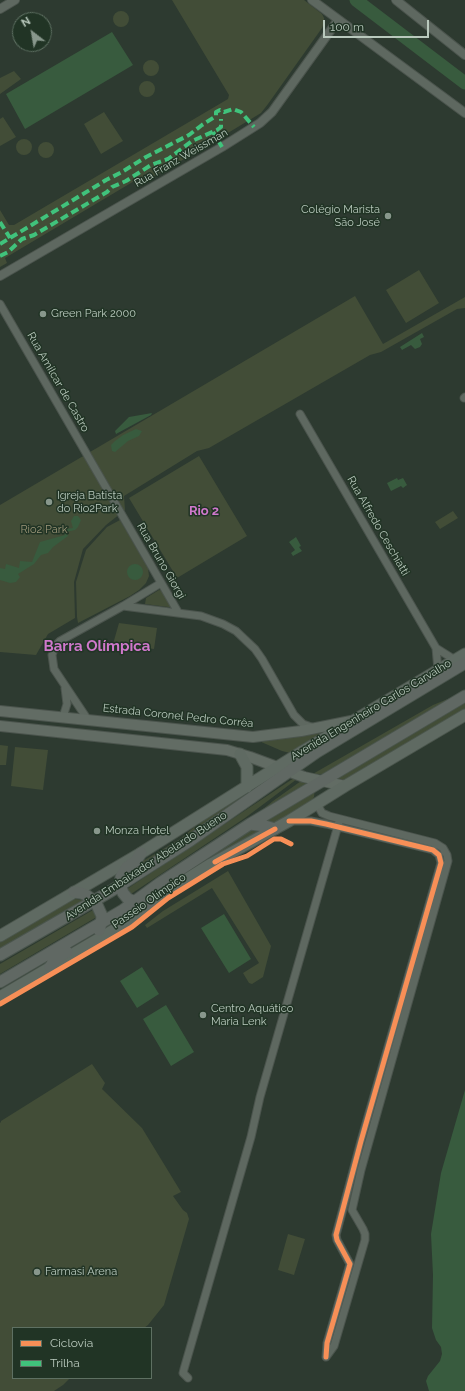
<!DOCTYPE html>
<html>
<head>
<meta charset="utf-8">
<style>
  body { margin:0 }
  #map { position:relative; width:465px; height:1391px; overflow:hidden; background:#2d3a30; font-family:Raleway,sans-serif }
  canvas { display:block }
  .legend { position:absolute; left:12px; top:1327px; width:140px; height:52px; box-sizing:border-box; background:#213425; border:1px solid #5e7062; margin:0; padding:5px 7px; list-style:none; font-size:12px; color:#b9c9bd }
  .legend li { display:flex; align-items:center; gap:8px; height:20px }
  .legend b { width:20px; border:1px solid #5e7062 }
  .north { position:absolute; left:12px; top:12px; width:40px; height:40px; box-sizing:border-box; background:#213425; border:1px solid #5e7062; border-radius:50%; rotate:329deg; font-size:11px; font-weight:700; line-height:16px; text-align:center; color:#b9c9bd }
  .north::after { content:''; display:block; margin:auto; width:14px; height:18px; background:#88978c; clip-path:polygon(50% 0,100% 100%,50% 72%,0 100%) }
  .scale { position:absolute; left:323px; top:20px; width:106px; height:18px; box-sizing:border-box; border:2px solid #b9c9bd; border-top:0; padding-left:5px; font-size:12px; line-height:14px; white-space:nowrap; color:#b9c9bd; -webkit-text-stroke:3px #213425; paint-order:stroke }
</style>
</head>
<body>
<div id="map">
<canvas width="465" height="1391"></canvas>
<ul class="legend">
<li><b style="height:5px;background:#f78f57"></b>Ciclovia</li>
<li><b style="height:5px;background:#40c37c"></b>Trilha</li>
</ul>
<div class="north">N</div>
<div class="scale">100 m</div>
</div>
<script>
const g = document.querySelector('canvas').getContext('2d');
g.lineJoin = 'round';
function fill(path, color) { g.fillStyle = color; g.fill(path, 'evenodd'); }
const toPath = rows => new Path2D(rows.map(r => 'M' + r).join(''));
function strokePath(path, color, width, dash) { g.strokeStyle = color; g.lineWidth = width; g.lineCap = dash ? 'butt' : 'round'; g.setLineDash(dash || []); g.stroke(path); }
function drawText(font, color, halo, rows, align = 'center') {
  g.font = font + ' Raleway,sans-serif'; g.lineWidth = 3; g.setLineDash([]); g.textBaseline = 'middle'; g.strokeStyle = halo; g.fillStyle = color; for (const [text, x, y, turn = 0] of rows) {
    g.save(); g.translate(x, y); g.rotate((+turn || 0) * Math.PI / 180); g.textAlign = isNaN(turn) ? turn : align; if (halo) g.strokeText(text, 0, 0); g.fillText(text, 0, 0); g.restore();
  }
}
fill(toPath([
  [172,0,304,0,322,14,324,18,324,23,322,28,268,104,261,113,213,142,210,137,183,153,186,158,144,182,141,177,5,258,7,263,0,267,0,210,9,225,14,225,228,99,229,95],
  '113 19a8 8 0 1 1 16 0a8 8 0 1 1-16 0Z',
  '143 68a8 8 0 1 1 16 0a8 8 0 1 1-16 0Z',
  [14,71,21,79,0,94,0,78],
  '139 89a8 8 0 1 1 16 0a8 8 0 1 1-16 0Z',
  [104,112,123,141,101,154,84,124],
  [3,117,16,137,0,146,0,119],
  '16 147a8 8 0 1 1 16 0a8 8 0 1 1-16 0Z',
  '38 150a8 8 0 1 1 16 0a8 8 0 1 1-16 0Z',
  [419,270,439,303,406,323,386,290],
  [355,296,383,344,465,297,465,308,457,309,381,352,370,355,209,448,197,451,124,496,125,510,106,525,83,549,74,582,75,618,48,634,36,655,0,652,0,505],
  [199,456,247,536,177,578,129,498],
  [453,511,458,518,440,529,435,522],
  [120,520,148,568,149,576,146,583,139,590,130,596,78,623,77,617,76,582,86,550,107,527],
  [159,590,163,591,171,604,170,607,168,607,145,604,146,598],
  [119,623,157,628,154,649,113,644],
  [455,696,323,774,311,775,433,705],
  [465,699,465,710,348,779,339,781,335,780,334,777],
  [331,728,290,753,282,751,252,738],
  [0,745,8,746,6,765,0,765],
  [15,747,48,750,43,790,11,786],
  [274,775,185,839,130,872,133,867,180,839,204,819],
  [294,778,297,779,245,818,131,894,127,889],
  [301,781,309,783,251,819,273,801],
  [315,788,314,797,311,801,275,823,262,821],
  [253,829,261,830,148,898,147,897,249,830],
  [228,871,271,946,263,977,252,984,249,983,243,973,259,963,212,888,147,928,145,925,163,911],
  [76,899,82,900,83,901,0,949,0,941,71,900],
  [93,910,97,916,95,918,0,974,0,964],
  [92,1064,105,1083,102,1089,142,1128,181,1192,173,1196,183,1210,187,1213,189,1219,164,1305,148,1325,144,1328,13,1328,13,1378,70,1378,63,1385,54,1391,0,1391,0,1123,1,1122,1,1121],
  [288,1234,305,1239,294,1275,278,1270]
]), '#424d37');
fill(toPath([
  [112,32,133,65,25,129,6,94],
  [422,333,424,337,420,339,422,344,420,347,415,349,411,345,402,350,400,347],
  [152,413,151,415,116,434,115,431,129,417],
  [136,429,142,431,139,436,128,441,115,452,112,451,111,445,115,441,123,435],
  [397,478,398,480,403,478,407,485,403,488,401,486,391,491,387,483],
  [74,516,78,516,81,520,78,527,75,530,66,532,68,536,53,547,48,553,41,555,34,564,18,574,20,577,16,582,10,583,0,580,0,568,5,569,6,564,19,568,20,561,32,562,40,542,65,535,63,532,65,531,65,529,73,528,71,521],
  [296,537,301,546,299,547,302,551,293,556,291,553,295,550,289,542],
  '127 572a8 8 0 1 1 16 0a8 8 0 1 1-16 0Z',
  [224,914,251,959,229,973,201,928],
  [142,967,159,994,137,1008,120,981],
  [166,1005,194,1052,171,1066,143,1019],
  [465,1090,465,1391,429,1391,426,1381,428,1376,440,1361,442,1354,441,1347,436,1340,432,1328,433,1275,431,1234,441,1173]
]), '#385b3e');
strokePath(toPath([
  [356,0,465,83]
]), '#385b3e', 13);
const minor = toPath([
  [0,304,178,612],
  [464,398,465,397],
  [300,414,436,648,438,670],
  [123,606,201,616,223,624,236,631,255,649,262,659,294,715,303,724,314,728],
  [436,648,455,660],
  [63,717,67,704,65,688],
  [88,720,54,669,52,655,55,646,60,641,123,606,161,583],
  [317,804,322,813,329,816,435,843,443,848,447,855,448,861,361,1170,352,1210,363,1229,365,1234,365,1240,334,1346,326,1357],
  [292,821,311,821,326,824,433,850,439,855,441,863,361,1141,336,1235,337,1240,350,1264,327,1343,326,1357],
  [188,1378,183,1373,184,1369,251,1137,260,1097,339,822]
]);
const tertiary = toPath([
  [312,0,465,113],
  [396,0,465,55],
  [0,9,15,0],
  [0,276,222,147,260,123,272,112,338,20]
]);
const secondary = toPath([
  [0,711,253,737,301,731,351,721],
  [0,726,227,750,250,757,304,777,345,786]
]);
const primary = toPath([
  [240,754,247,767,247,787],
  [0,936,141,853,303,751,465,654],
  [0,997,129,921,163,894,211,864,289,821,345,786,465,715]
]);
const trunk = toPath([
  [250,824,265,826,275,829],
  [141,853,136,861,127,867,121,877,120,884,123,893,128,899,139,903,150,904],
  [74,892,81,893,86,895,94,901,97,905,102,916,101,924,99,930],
  [0,955,111,891,191,840,317,752,465,663],
  [50,967,56,958,67,952],
  [0,982,123,910,160,883,250,824,465,696]
]);
strokePath(minor, '#4b544d', 9);
strokePath(tertiary, '#4b544d', 10);
strokePath(secondary, '#4b544d', 12);
strokePath(primary, '#4b564d', 13);
strokePath(trunk, '#4a554d', 13);
strokePath(minor, '#5e6860', 7);
strokePath(tertiary, '#5e6860', 8);
strokePath(secondary, '#626c64', 10);
strokePath(primary, '#5f6a62', 11);
strokePath(trunk, '#606863', 11);
strokePath(toPath([
  [213,132,222,147],
  [0,222,10,238],
  [0,244,98,185,106,180,122,172,146,157,189,135,202,125,216,116,216,112,220,110,224,112,233,109,241,112,254,127],
  [0,256,8,252,22,239,34,235,107,192,112,187,126,181,151,165,168,159,192,141,217,130,221,127,221,119]
]), '#40c37c', 4, [8, 4]);
strokePath(toPath([
  [289,821,311,821,326,824,433,850,439,855,441,863,361,1141,336,1235,337,1240,350,1264,327,1343,326,1357],
  [215,862,275,829],
  [0,1004,132,927,168,898,223,864,247,856,274,839,281,839,291,844]
]), '#f78f57', 5);
for (const [x, y, r, color] of [
  [388,216,4,"#88978c"],
  [43,314,4,"#88978c"],
  [49,502,4,"#88978c"],
  [97,831,4,"#88978c"],
  [203,1015,4,"#88978c"],
  [37,1272,4,"#88978c"]
]) { const dot = new Path2D(); dot.arc(x, y, r, 0, 2 * Math.PI); g.fillStyle = color; g.fill(dot); strokePath(dot, '#213425', 1.5); }
drawText('11px', '#b9c9bd', '#213425', [
  ["Rua Franz Weissman",181,158,-30],
  ["Rua Amilcar de Castro",58,382,60],
  ["Rua Alfredo Ceschiatti",378,526,60],
  ["Rua Bruno Giorgi",161,561,60],
  ["Avenida Engenheiro Carlos Carvalho",371,710,-31],
  ["Estrada Coronel Pedro Corrêa",178,716,6],
  ["Avenida Embaixador Abelardo Bueno",146,866,-33],
  ["Passeio Olímpico",149,901,-35]
]);
drawText('11px', '#b9c9bd', '#213425', [
  ["Colégio Marista",380,210,"right"],
  ["São José",380,223,"right"],
  ["Green Park 2000",51,314],
  ["Igreja Batista",57,496],
  ["do Rio2Park",57,509],
  ["Monza Hotel",105,831],
  ["Centro Aquático",211,1009],
  ["Maria Lenk",211,1022],
  ["Farmasi Arena",45,1272]
], 'left');
drawText('11px', '#9d9779', '#213425', [
  ["Rio2 Park",44,530]
]);
drawText('bold 13px', '#cf78cb', '#213425', [
  ["Rio 2",204,511]
]);
drawText('bold 15px', '#cf78cb', '#213425', [
  ["Barra Olímpica",97,646]
]);
</script>
</body>
</html>
